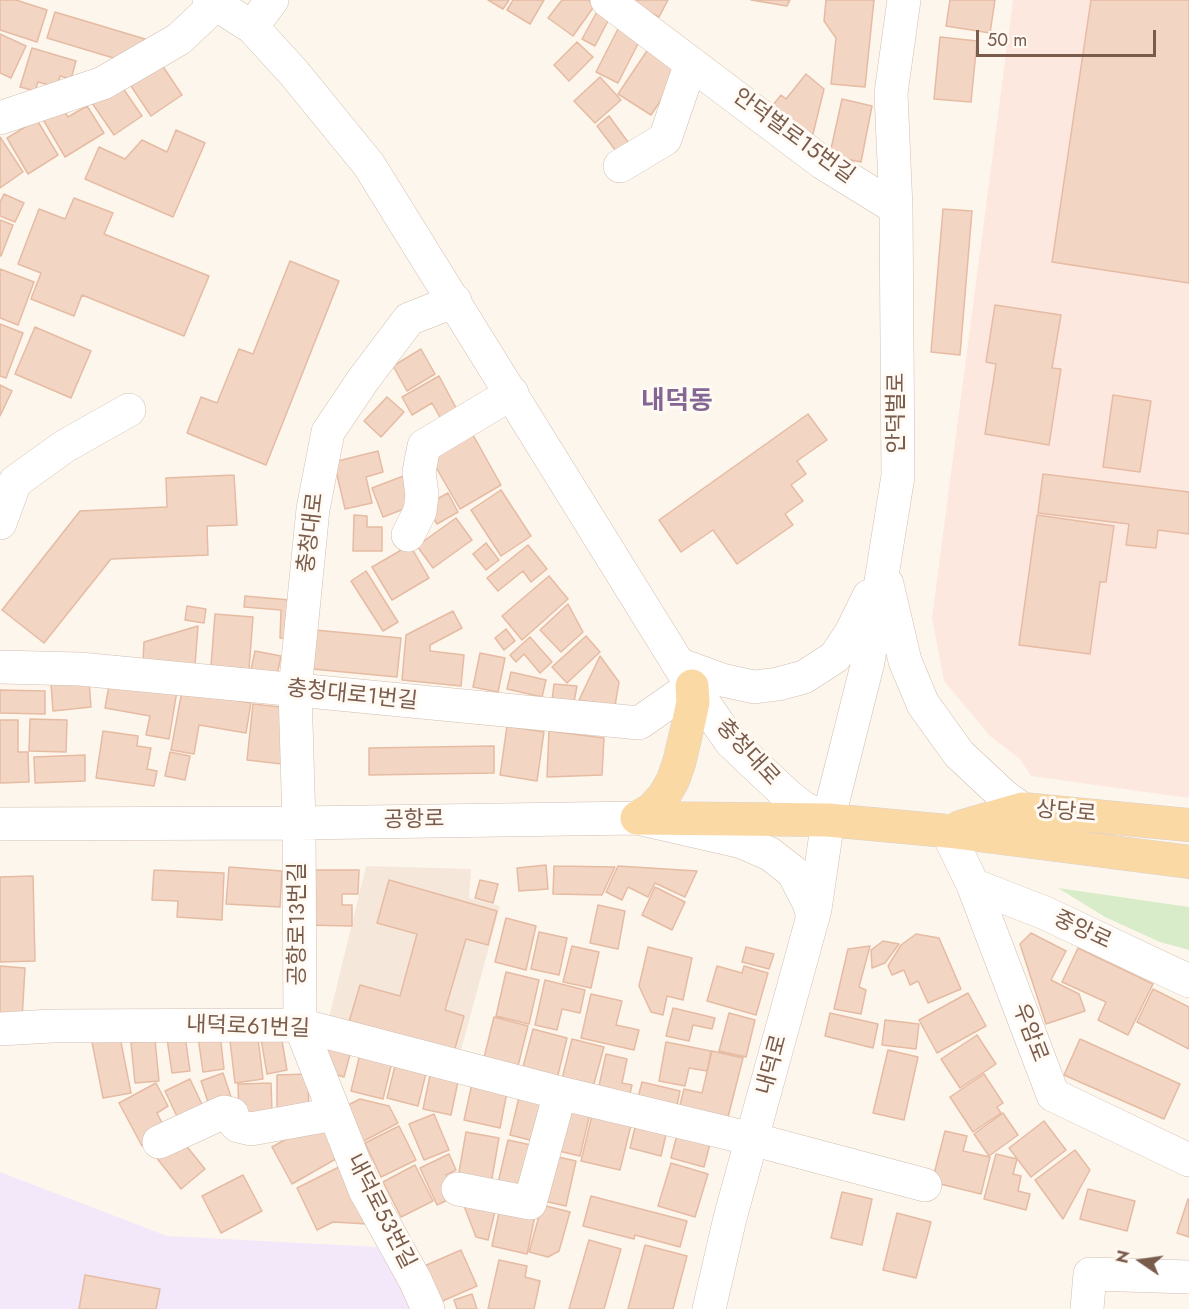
<!DOCTYPE html>
<html>
<head>
<meta charset="utf-8">
<style>
  body { margin:0 }
  #map { position:relative; width:1189px; height:1309px; overflow:hidden; background:#fdf6ec; font-family:Jost,sans-serif }
  canvas { display:block }
  .north { position:absolute; left:1111px; top:1231px; width:60px; height:60px; -webkit-text-stroke:4px #fffaf3; paint-order:stroke; rotate:283deg; font-size:16px; font-weight:700; line-height:24px; text-align:center; color:#7a5c4d }
  .north::after { content:''; display:block; margin:auto; width:21px; height:27px; background:#7a5c4d; clip-path:polygon(50% 0,100% 100%,50% 72%,0 100%) }
  .scale { position:absolute; left:976px; top:30px; width:180px; height:27px; box-sizing:border-box; border:3px solid #7a5c4d; border-top:0; padding-left:8px; font-size:18px; line-height:21px; white-space:nowrap; color:#7a5c4d; -webkit-text-stroke:4px #fffaf3; paint-order:stroke }
</style>
</head>
<body>
<div id="map">
<canvas width="1189" height="1309"></canvas>
<div class="north">N</div>
<div class="scale">50 m</div>
</div>
<script>
const g = document.querySelector('canvas').getContext('2d');
g.lineJoin = 'round';
function fill(path, color) { g.fillStyle = color; g.fill(path, 'evenodd'); }
const toPath = rows => new Path2D(rows.map(r => 'M' + r).join(''));
function strokePath(path, color, width, dash) { g.strokeStyle = color; g.lineWidth = width; g.lineCap = dash ? 'butt' : 'round'; g.setLineDash(dash || []); g.stroke(path); }
function drawText(font, color, halo, rows, align = 'center') {
  g.font = font + ' Jost,"Noto Sans KR",sans-serif'; g.lineWidth = 6; g.setLineDash([]); g.textBaseline = 'middle'; g.strokeStyle = halo; g.fillStyle = color; for (const [text, x, y, turn = 0] of rows) {
    g.save(); g.translate(x, y); g.rotate((+turn || 0) * Math.PI / 180); g.textAlign = isNaN(turn) ? turn : align; if (halo) g.strokeText(text, 0, 0); g.fillText(text, 0, 0); g.restore();
  }
}
fill(toPath([
  [366,866,471,869,469,898,500,906,459,1058,329,1018]
]), '#f5e8da');
fill(toPath([
  [1013,0,1189,0,1189,798,1031,776,1020,759,990,736,944,681,932,618]
]), '#fde8e0');
fill(toPath([
  [0,1172,167,1236,377,1247,414,1309,0,1309]
]), '#f3e8fa');
fill(toPath([
  [1058,888,1189,907,1189,950,1160,942,1105,917]
]), '#d8ecc9');
const building = toPath([
  [0,0,16,0,47,10,37,42,0,30,0,0],
  [488,0,509,0,503,9,488,0],
  [513,0,544,0,530,24,507,10,513,0],
  [562,0,588,0,595,5,573,36,548,18,562,0],
  [636,0,668,0,659,17,634,4,636,0],
  [751,0,790,0,787,6,751,0],
  [826,0,874,0,865,87,831,84,836,38,824,21,826,0],
  [950,0,995,0,990,33,946,26,950,0],
  [1091,0,1189,0,1189,283,1052,262,1091,0],
  [598,10,610,17,595,46,582,39,598,10],
  [55,12,145,39,120,60,47,38,55,12],
  [620,25,642,36,618,83,596,72,620,25],
  [0,34,26,46,11,78,0,73,0,34],
  [940,37,977,41,971,102,934,99,940,37],
  [577,42,593,57,569,81,554,65,577,42],
  [651,45,683,67,651,115,618,94,651,45],
  [32,48,76,61,71,79,60,76,57,87,38,82,35,91,20,87,32,48],
  [162,65,182,95,151,116,131,86,162,65],
  [806,74,824,89,812,138,773,105,781,95,786,99,806,74],
  [600,77,621,100,595,123,574,101,600,77],
  [118,81,142,116,114,135,90,100,118,81],
  [842,99,872,106,861,162,836,157,831,149,842,99],
  [60,104,68,117,87,106,104,133,65,157,41,116,60,104],
  [609,116,628,142,616,151,597,126,609,116],
  [37,120,58,155,28,174,7,138,37,120],
  [176,130,205,143,173,217,85,179,99,147,125,159,142,140,167,152,176,130],
  [0,137,23,172,0,188,0,137],
  [4,194,24,203,15,222,0,216,0,202,4,194],
  [74,198,113,213,104,234,209,276,184,336,82,295,74,316,31,299,41,273,18,264,39,209,65,219,74,198],
  [943,209,972,211,960,355,931,352,943,209],
  [0,220,13,225,1,256,0,256,0,220],
  [290,261,339,281,266,465,187,433,201,397,217,403,239,349,253,354,290,261],
  [0,269,34,282,18,325,0,318,0,269],
  [995,305,1061,315,1052,368,1061,369,1049,445,985,434,996,364,986,362,995,305],
  [0,324,23,333,6,378,0,376,0,324],
  [35,327,91,351,71,398,15,374,35,327],
  [421,349,435,374,407,391,393,366,421,349],
  [439,376,462,419,446,428,432,403,412,415,402,397,439,376],
  [0,385,12,391,0,416,0,385],
  [1113,395,1151,401,1140,472,1103,467,1113,395],
  [387,397,404,412,381,437,364,421,387,397],
  [808,414,827,440,797,461,806,474,791,485,803,501,785,514,793,525,737,564,713,530,681,552,659,520,808,414],
  [468,426,501,485,460,509,426,450,468,426],
  [378,451,383,472,366,477,372,503,345,509,334,462,378,451],
  [1043,474,1189,492,1189,534,1158,530,1156,548,1126,545,1129,524,1038,513,1043,474],
  [234,475,237,525,207,526,208,555,111,559,44,643,2,610,80,511,167,507,166,478,234,475],
  [406,475,417,504,383,517,372,488,406,475],
  [501,490,531,536,501,556,471,510,501,490],
  [448,493,458,512,437,524,426,505,448,493],
  [354,515,367,516,367,527,382,527,382,551,353,551,354,515],
  [1037,515,1114,526,1106,582,1100,582,1090,654,1019,645,1037,515],
  [456,518,472,540,433,568,417,546,456,518],
  [486,543,499,560,486,570,473,554,486,543],
  [410,545,429,578,392,600,372,567,410,545],
  [528,545,547,569,531,582,523,571,498,591,487,578,528,545],
  [366,571,398,622,383,631,351,581,366,571],
  [549,576,568,599,522,640,502,616,549,576],
  [245,596,290,600,288,639,280,638,281,610,244,607,245,596],
  [568,604,583,632,561,652,540,630,568,604],
  [187,606,206,609,204,623,185,620,187,606],
  [453,611,462,628,430,645,430,651,464,655,461,686,402,680,406,635,453,611],
  [215,614,253,617,249,669,211,666,215,614],
  [198,626,195,665,143,661,144,642,198,626],
  [506,629,515,641,504,650,495,638,506,629],
  [315,630,401,638,397,677,312,669,315,630],
  [586,636,600,652,567,683,552,667,586,636],
  [530,637,552,662,540,673,524,654,516,662,510,655,530,637],
  [255,651,281,656,277,675,251,670,255,651],
  [480,653,505,658,498,692,473,687,480,653],
  [600,656,619,682,615,706,579,700,600,656],
  [511,672,546,680,542,697,507,689,511,672],
  [110,680,177,691,169,739,146,735,150,716,105,708,110,680],
  [89,681,91,707,53,711,51,684,89,681],
  [554,684,577,686,574,702,552,700,554,684],
  [0,690,45,691,45,714,0,713,0,690],
  [182,691,251,703,246,733,199,725,194,754,171,750,182,691],
  [253,704,289,708,282,764,247,760,253,704],
  [30,719,67,720,66,752,29,751,30,719],
  [0,720,18,720,18,752,28,752,29,782,0,783,0,720],
  [507,726,544,732,537,781,500,775,507,726],
  [103,731,138,736,137,746,151,748,147,769,157,771,154,786,96,778,103,731],
  [549,731,604,738,602,775,547,777,549,731],
  [494,746,494,773,369,775,369,748,494,746],
  [170,752,190,756,185,780,165,776,170,752],
  [85,755,85,781,35,783,34,757,85,755],
  [546,865,548,889,519,891,517,868,546,865],
  [554,866,615,867,602,895,553,894,554,866],
  [618,866,697,871,685,897,655,883,648,897,628,887,622,900,606,892,618,866],
  [229,867,282,871,280,907,226,904,229,867],
  [154,870,224,873,222,920,177,917,178,901,152,900,154,870],
  [304,870,359,870,358,894,342,894,342,905,352,905,352,926,304,925,304,870],
  [33,876,35,961,0,962,0,877,33,876],
  [389,880,497,911,488,945,466,939,445,1010,464,1016,454,1052,349,1022,360,985,400,996,417,934,377,923,389,880],
  [480,880,498,884,493,903,475,898,480,880],
  [655,887,685,902,672,930,642,915,655,887],
  [598,905,625,911,618,949,590,943,598,905],
  [506,918,536,926,526,970,495,962,506,918],
  [539,932,567,938,559,975,531,969,539,932],
  [1031,933,1066,951,1051,980,1079,994,1085,1011,1046,1024,1020,944,1031,933],
  [916,934,939,938,961,989,928,1003,918,981,910,985,904,970,892,975,888,966,901,945,916,934],
  [883,941,899,944,885,963,872,968,871,950,883,941],
  [572,946,599,952,591,988,563,982,572,946],
  [870,946,859,987,866,990,861,1014,834,1009,848,949,870,946],
  [648,947,692,958,683,1000,667,996,663,1015,651,1012,639,986,648,947],
  [746,947,774,954,769,969,742,962,746,947],
  [1078,948,1153,984,1128,1035,1098,1020,1106,1002,1062,982,1078,948],
  [0,966,25,968,22,1020,0,1018,0,966],
  [717,966,742,973,744,966,768,973,756,1015,707,1001,717,966],
  [506,972,539,980,529,1024,496,1016,506,972],
  [545,980,585,990,580,1013,562,1009,557,1030,535,1025,545,980],
  [1153,989,1189,1007,1189,1049,1137,1022,1153,989],
  [968,993,986,1026,937,1053,919,1020,968,993],
  [591,994,622,1001,616,1025,639,1030,634,1050,581,1038,591,994],
  [673,1008,715,1018,712,1029,693,1025,689,1041,666,1036,673,1008],
  [729,1013,755,1020,746,1057,719,1051,729,1013],
  [830,1013,878,1024,873,1048,825,1036,830,1013],
  [494,1017,528,1026,517,1070,483,1062,494,1017],
  [885,1020,919,1024,916,1049,882,1045,885,1020],
  [533,1029,567,1038,557,1079,522,1071,533,1029],
  [119,1032,131,1093,103,1098,91,1037,119,1032],
  [220,1034,224,1069,203,1072,198,1037,220,1034],
  [281,1035,287,1070,267,1074,261,1039,281,1035],
  [977,1035,996,1064,960,1088,941,1059,977,1035],
  [185,1036,190,1071,172,1073,167,1039,185,1036],
  [258,1038,263,1079,235,1083,230,1041,258,1038],
  [321,1039,352,1047,344,1077,331,1073,321,1039],
  [572,1039,604,1047,592,1091,561,1083,572,1039],
  [1080,1039,1180,1084,1164,1119,1064,1075,1080,1039],
  [155,1040,159,1081,135,1083,131,1043,155,1040],
  [666,1042,711,1051,707,1071,689,1068,685,1086,659,1081,666,1042],
  [361,1050,393,1058,383,1099,351,1091,361,1050],
  [888,1050,918,1057,904,1120,873,1113,888,1050],
  [712,1051,743,1058,725,1129,677,1117,684,1089,702,1093,712,1051],
  [606,1054,627,1059,622,1083,632,1085,628,1102,597,1095,606,1054],
  [397,1058,428,1065,418,1106,387,1098,397,1058],
  [432,1066,460,1072,451,1115,423,1109,432,1066],
  [223,1073,233,1103,211,1111,201,1081,223,1073],
  [308,1074,309,1115,277,1116,277,1075,308,1074],
  [984,1074,1003,1103,997,1107,1001,1113,973,1132,950,1097,984,1074],
  [190,1079,206,1113,181,1125,165,1091,190,1079],
  [473,1079,508,1087,500,1128,464,1120,473,1079],
  [642,1082,680,1091,675,1115,636,1105,642,1082],
  [156,1083,168,1106,157,1113,167,1133,142,1146,119,1103,156,1083],
  [271,1083,272,1112,239,1114,238,1084,271,1083],
  [520,1093,551,1100,542,1143,510,1135,520,1093],
  [360,1099,389,1106,398,1123,358,1144,340,1109,360,1099],
  [561,1102,591,1109,580,1156,550,1149,561,1102],
  [594,1107,633,1117,620,1170,581,1161,594,1107],
  [1003,1113,1018,1135,989,1156,974,1134,1003,1113],
  [434,1114,449,1150,424,1160,409,1124,434,1114],
  [637,1119,668,1126,661,1156,630,1148,637,1119],
  [321,1120,341,1156,292,1184,272,1147,321,1120],
  [1044,1121,1066,1150,1031,1177,1009,1148,1044,1121],
  [399,1126,416,1160,381,1177,365,1143,399,1126],
  [678,1131,711,1140,704,1167,671,1158,678,1131],
  [945,1131,967,1136,963,1151,990,1157,981,1194,932,1182,945,1131],
  [466,1132,499,1138,491,1184,458,1178,466,1132],
  [180,1138,205,1169,181,1189,156,1157,180,1138],
  [508,1140,540,1147,530,1191,498,1183,508,1140],
  [1075,1150,1090,1170,1063,1219,1035,1180,1075,1150],
  [449,1154,456,1170,446,1175,456,1196,437,1205,420,1168,449,1154],
  [996,1154,1017,1159,1013,1174,1021,1176,1018,1191,1030,1194,1026,1210,984,1199,996,1154],
  [549,1155,576,1161,566,1206,539,1200,549,1155],
  [671,1163,708,1174,695,1217,658,1206,671,1163],
  [415,1165,433,1201,401,1217,383,1182,415,1165],
  [339,1167,367,1224,333,1222,317,1230,297,1188,339,1167],
  [243,1175,262,1211,221,1233,202,1196,243,1175],
  [1088,1189,1135,1201,1127,1231,1080,1219,1088,1189],
  [842,1192,872,1199,862,1245,831,1238,842,1192],
  [591,1196,687,1221,680,1247,635,1235,634,1239,583,1226,591,1196],
  [1188,1199,1189,1199,1189,1237,1177,1233,1188,1199],
  [497,1203,488,1240,476,1237,464,1206,497,1203],
  [501,1203,536,1211,527,1254,492,1246,501,1203],
  [542,1205,570,1212,559,1251,548,1257,529,1252,542,1205],
  [897,1213,931,1222,916,1278,883,1270,897,1213],
  [589,1240,621,1249,604,1309,569,1309,589,1240],
  [645,1245,687,1256,673,1309,628,1309,645,1245],
  [461,1250,477,1286,438,1303,422,1267,461,1250],
  [499,1260,527,1266,525,1277,540,1281,534,1309,488,1309,499,1260],
  [85,1275,160,1289,156,1309,79,1309,85,1275],
  [472,1294,477,1309,457,1309,454,1300,472,1294]
]);
fill(building, '#f3d5c3');
strokePath(building, '#e6bba3', 1.5);
const minor = toPath([
  [209,0,252,27,294,73,369,165,692,686,731,742,787,795,802,807,828,820],
  [607,0,823,163,896,208],
  [252,27,272,0],
  [0,118,103,83,179,39,216,4],
  [620,166,665,139,691,63],
  [0,523,15,482,65,446,129,410],
  [408,535,420,511,422,495,419,472,424,446,512,393],
  [887,584,905,661,923,704,959,754,1005,797,1022,809],
  [678,664,722,680,754,687,778,684,804,677,835,657,851,633,869,596],
  [0,667,80,669,639,723,692,686],
  [0,824,299,823,637,818,742,842,770,854,793,872,809,903,813,917],
  [947,831,973,885,1053,1095,1189,1160],
  [973,885,1045,913,1189,981],
  [0,1029,52,1026,300,1025,560,1093,752,1139,925,1185],
  [159,1142,224,1112,232,1114,234,1122,238,1126,251,1129,334,1114],
  [458,1189,530,1203,560,1093],
  [428,1309,415,1280,365,1190,300,1025,299,823,295,690,313,509,328,432,363,380,409,319,455,301],
  [709,1309,730,1218,815,909,828,820,868,662,898,476,896,208,891,93,904,0],
  [1087,1309,1090,1274,1189,1277]
]);
const major = toPath([
  [637,818,828,820,947,831,1189,862],
  [637,818,652,809,664,796,673,780,679,763,689,721,693,702,692,686],
  [960,827,1022,809,1189,825]
]);
strokePath(minor, '#d1beb0', 34);
strokePath(major, '#dad1cd', 34);
strokePath(minor, '#fff', 33);
strokePath(major, '#fbd9a5', 33);
drawText('22px', '#7a5c4d', '#fffaf3', [
  ["안덕벌로15번길",793,137,36],
  ["안덕벌로",898,413,-90],
  ["충청대로",312,533,-83],
  ["충청대로1번길",352,696,6],
  ["충청대로",747,753,47],
  ["상당로",1066,813,5],
  ["공항로",414,821,-1],
  ["공항로13번길",299,924,-90],
  ["중앙로",1082,931,25],
  ["내덕로61번길",248,1028,2],
  ["우암로",1029,1033,69],
  ["내덕로",773,1065,-75],
  ["내덕로53번길",380,1212,63]
]);
drawText('bold 26px', '#846695', '#fffaf3', [
  ["내덕동",677,403]
]);
</script>
</body>
</html>
